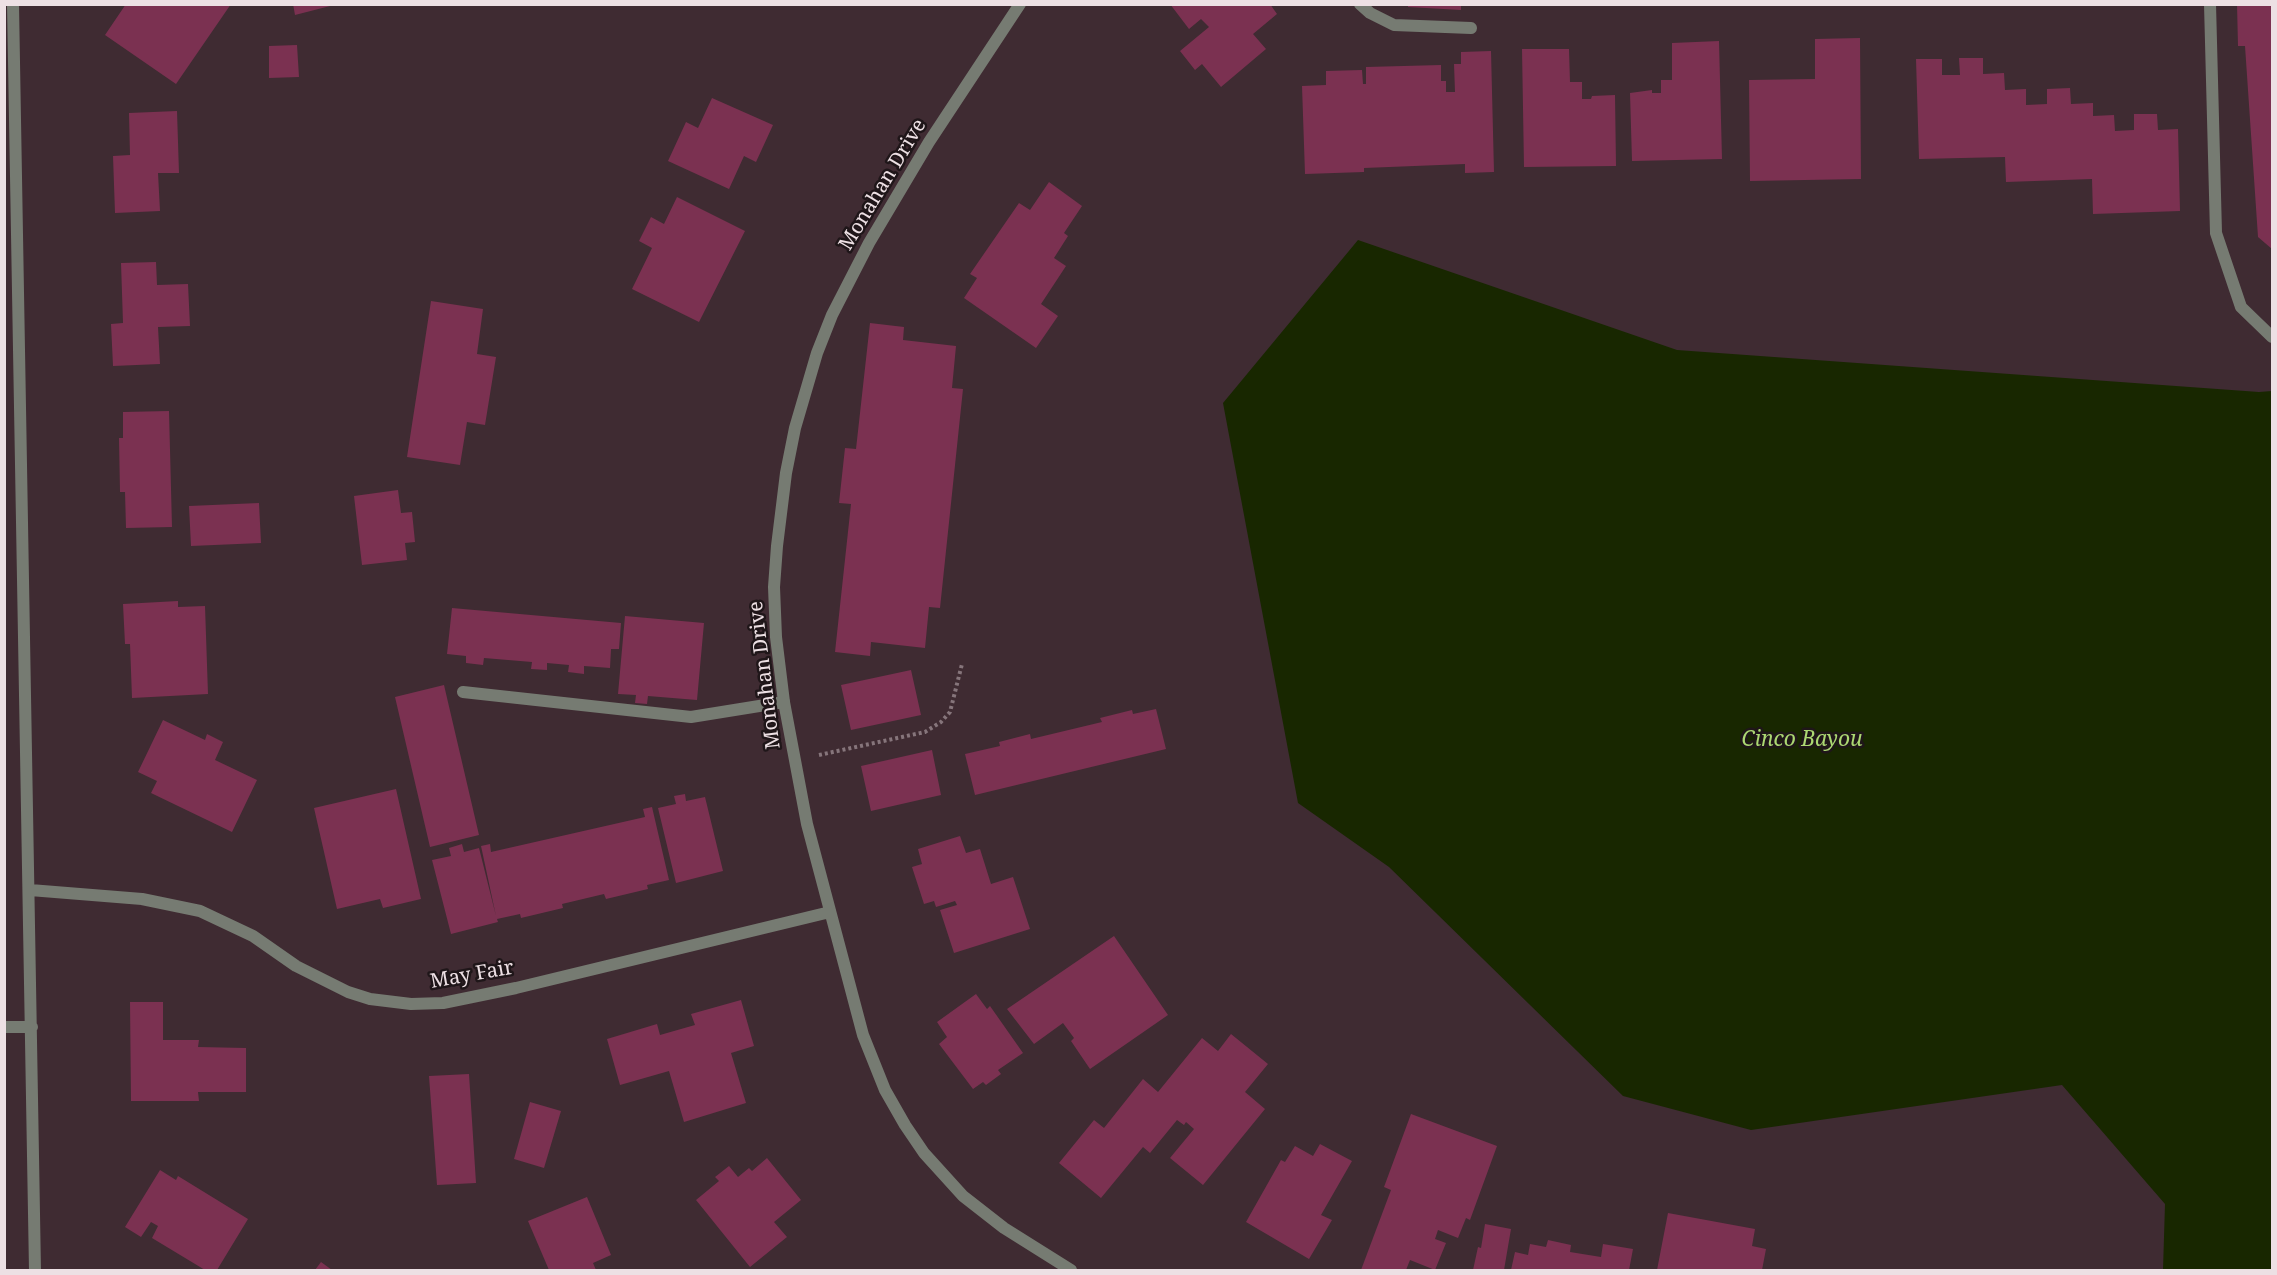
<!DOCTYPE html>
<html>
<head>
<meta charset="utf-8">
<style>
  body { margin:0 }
  #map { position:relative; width:2277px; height:1275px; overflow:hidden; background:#3f2b32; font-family:"Noto Serif",serif }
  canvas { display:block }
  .frame { position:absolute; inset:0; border:6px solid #ede0e4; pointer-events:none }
</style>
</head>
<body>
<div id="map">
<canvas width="2277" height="1275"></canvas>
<div class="frame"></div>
</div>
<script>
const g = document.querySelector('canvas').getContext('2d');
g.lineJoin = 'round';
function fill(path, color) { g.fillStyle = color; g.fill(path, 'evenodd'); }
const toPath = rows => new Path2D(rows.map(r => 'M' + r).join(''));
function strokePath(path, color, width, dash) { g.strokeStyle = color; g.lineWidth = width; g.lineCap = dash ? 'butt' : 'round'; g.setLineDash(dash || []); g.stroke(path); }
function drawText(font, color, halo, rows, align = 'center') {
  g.font = font + ' "Noto Serif",serif'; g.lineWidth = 5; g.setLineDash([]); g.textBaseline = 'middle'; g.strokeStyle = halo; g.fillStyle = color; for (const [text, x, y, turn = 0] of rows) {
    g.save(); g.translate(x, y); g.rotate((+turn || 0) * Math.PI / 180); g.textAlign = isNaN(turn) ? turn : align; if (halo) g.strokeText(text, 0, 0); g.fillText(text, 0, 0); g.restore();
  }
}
fill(toPath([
  [1358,240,1677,350,2259,392,2272,391,2272,1270,2163,1270,2165,1204,2062,1085,1751,1130,1623,1096,1389,867,1298,803,1223,403]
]), '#182700');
fill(toPath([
  [126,4,231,4,176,84,105,35],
  [293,4,334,4,334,5,295,15],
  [1170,4,1270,4,1277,14,1253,34,1266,49,1221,87,1202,64,1195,70,1180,51,1209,27,1201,19,1189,29],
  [1408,4,1461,4,1461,10,1408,7],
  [2237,4,2272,4,2272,249,2258,237,2245,46,2238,46],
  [1860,38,1861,179,1750,181,1749,80,1815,79,1815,39],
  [1719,41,1722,159,1632,161,1630,93,1652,90,1652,93,1661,93,1661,80,1672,80,1672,43],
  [297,45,299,77,269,78,269,46],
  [1522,49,1569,49,1570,82,1582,82,1582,99,1591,99,1592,96,1615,95,1616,166,1524,167],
  [1491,51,1494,172,1465,173,1465,164,1364,168,1364,172,1305,174,1302,86,1326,85,1326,71,1362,70,1363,84,1366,84,1366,67,1441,65,1441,81,1446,81,1446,92,1455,92,1454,64,1461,64,1461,52],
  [1959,58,1983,58,1983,74,2004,73,2005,90,2026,89,2026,105,2047,104,2047,89,2070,88,2071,104,2093,103,2093,116,2114,115,2115,131,2134,130,2134,114,2157,114,2158,130,2178,129,2180,211,2093,214,2092,179,2006,182,2005,157,1919,159,1916,59,1942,59,1942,75,1960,75],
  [712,98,773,125,756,162,744,156,729,189,668,161,686,122,698,128],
  [177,111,179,173,158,173,160,211,115,213,113,156,130,155,129,113],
  [1049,182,1082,206,1064,233,1068,236,1054,258,1066,266,1041,304,1058,316,1036,348,964,298,977,278,970,274,1019,203,1030,210],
  [677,197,745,231,699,322,632,289,652,248,639,241,651,217,664,224],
  [156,262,157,285,188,284,190,326,158,327,160,364,113,366,111,324,123,323,121,263],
  [431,301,483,309,477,354,496,357,485,425,467,422,460,465,407,457],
  [870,323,904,327,903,340,956,346,952,388,963,389,940,608,929,607,925,648,871,642,870,656,835,652,851,504,839,503,845,448,856,449],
  [169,411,172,527,126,528,125,492,120,492,119,438,123,438,123,412],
  [398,490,401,513,412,512,415,542,405,543,407,560,362,565,354,496],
  [259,503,261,543,191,546,189,506],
  [178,601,178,607,205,606,208,694,132,698,130,644,125,644,123,604],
  [452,608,621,623,619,649,611,649,610,668,584,666,584,674,568,672,569,665,547,663,547,670,531,669,532,662,484,658,483,665,466,663,466,656,447,654],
  [625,616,704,623,697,700,648,696,647,704,635,703,636,695,618,694],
  [911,670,921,715,851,730,841,685],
  [444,685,479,835,430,847,395,697],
  [1156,709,1166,749,975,795,965,754,1000,746,999,742,1030,734,1031,739,1102,722,1100,718,1132,710,1133,714],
  [163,720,205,740,207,734,223,742,215,760,257,780,232,832,151,793,157,781,138,772],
  [932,750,941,795,871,811,861,766],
  [396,789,421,899,383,908,380,899,337,909,314,808],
  [685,794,686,801,705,797,723,871,676,883,658,808,676,804,674,796],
  [652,807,669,880,647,885,648,889,606,899,604,894,562,904,563,908,521,918,520,914,497,919,498,922,451,934,432,860,451,856,449,848,462,844,464,852,479,848,496,916,481,846,490,844,491,852,645,817,643,809],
  [960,836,966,853,980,849,991,884,1013,877,1030,929,954,953,940,910,957,905,955,901,936,907,934,901,924,904,912,867,922,864,918,849],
  [1114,936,1168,1015,1090,1069,1071,1041,1074,1038,1063,1023,1034,1044,1007,1009],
  [976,994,987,1009,990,1006,1023,1053,998,1070,1001,1074,986,1085,983,1082,973,1089,939,1044,947,1037,937,1022],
  [741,1000,754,1046,731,1053,746,1103,684,1122,669,1071,620,1085,607,1039,657,1024,660,1035,695,1025,691,1014],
  [130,1002,163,1002,163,1040,199,1040,198,1047,246,1048,246,1092,198,1092,199,1101,131,1101],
  [1231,1034,1268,1064,1245,1092,1265,1109,1203,1185,1170,1158,1194,1129,1186,1122,1184,1125,1177,1120,1150,1153,1143,1147,1101,1198,1059,1163,1094,1120,1104,1128,1143,1079,1158,1092,1202,1038,1218,1051],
  [469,1074,476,1183,437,1185,429,1076],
  [530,1102,561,1111,544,1168,514,1159],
  [1411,1114,1497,1146,1470,1220,1466,1218,1458,1238,1438,1230,1435,1239,1446,1243,1435,1270,1410,1260,1406,1270,1361,1270,1391,1190,1384,1187],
  [1320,1144,1352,1161,1321,1215,1332,1220,1309,1259,1246,1222,1281,1160,1285,1162,1295,1146,1313,1156],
  [767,1158,801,1200,774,1222,787,1237,750,1267,696,1200,719,1181,715,1177,729,1166,738,1177,749,1168,752,1171],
  [160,1170,176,1180,178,1176,248,1219,217,1270,205,1270,152,1238,158,1226,151,1222,141,1237,125,1227],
  [587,1197,611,1255,593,1263,596,1270,549,1270,528,1221],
  [1668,1213,1755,1229,1752,1246,1766,1249,1762,1270,1657,1270],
  [1485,1224,1511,1229,1504,1270,1473,1270,1478,1247,1481,1248],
  [1548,1240,1571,1245,1570,1252,1601,1257,1603,1244,1633,1249,1629,1270,1511,1270,1515,1252,1528,1255,1530,1244,1546,1247],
  [321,1262,332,1270,315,1270]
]), '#7b3151');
strokePath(toPath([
  [819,755,925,732,941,722,950,712,962,664]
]), '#86757b', 4, [3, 3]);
strokePath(toPath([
  [2210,4,2216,233,2241,307,2272,337],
  [463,692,691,717,784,702]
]), '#767b72', 12);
strokePath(toPath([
  [13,4,35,1270],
  [1020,4,929,142,869,243,832,315,817,353,795,428,786,473,777,546,774,587,776,637,784,702,807,824,863,1035,885,1090,905,1125,924,1153,963,1196,1004,1228,1071,1270],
  [1360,4,1370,13,1394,25,1471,28],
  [30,890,142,899,200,911,253,936,296,966,348,992,370,999,411,1004,443,1003,516,988,830,912],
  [4,1027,32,1027]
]), '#767b72', 12);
drawText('20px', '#ede0e4', '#1f1619', [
  ["Monahan Drive",883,185,-59],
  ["Monahan Drive",765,675,-97],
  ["May Fair",472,975,-10]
]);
drawText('italic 21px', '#acd872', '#1f1619', [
  ["Cinco Bayou",1802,740]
]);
</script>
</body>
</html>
